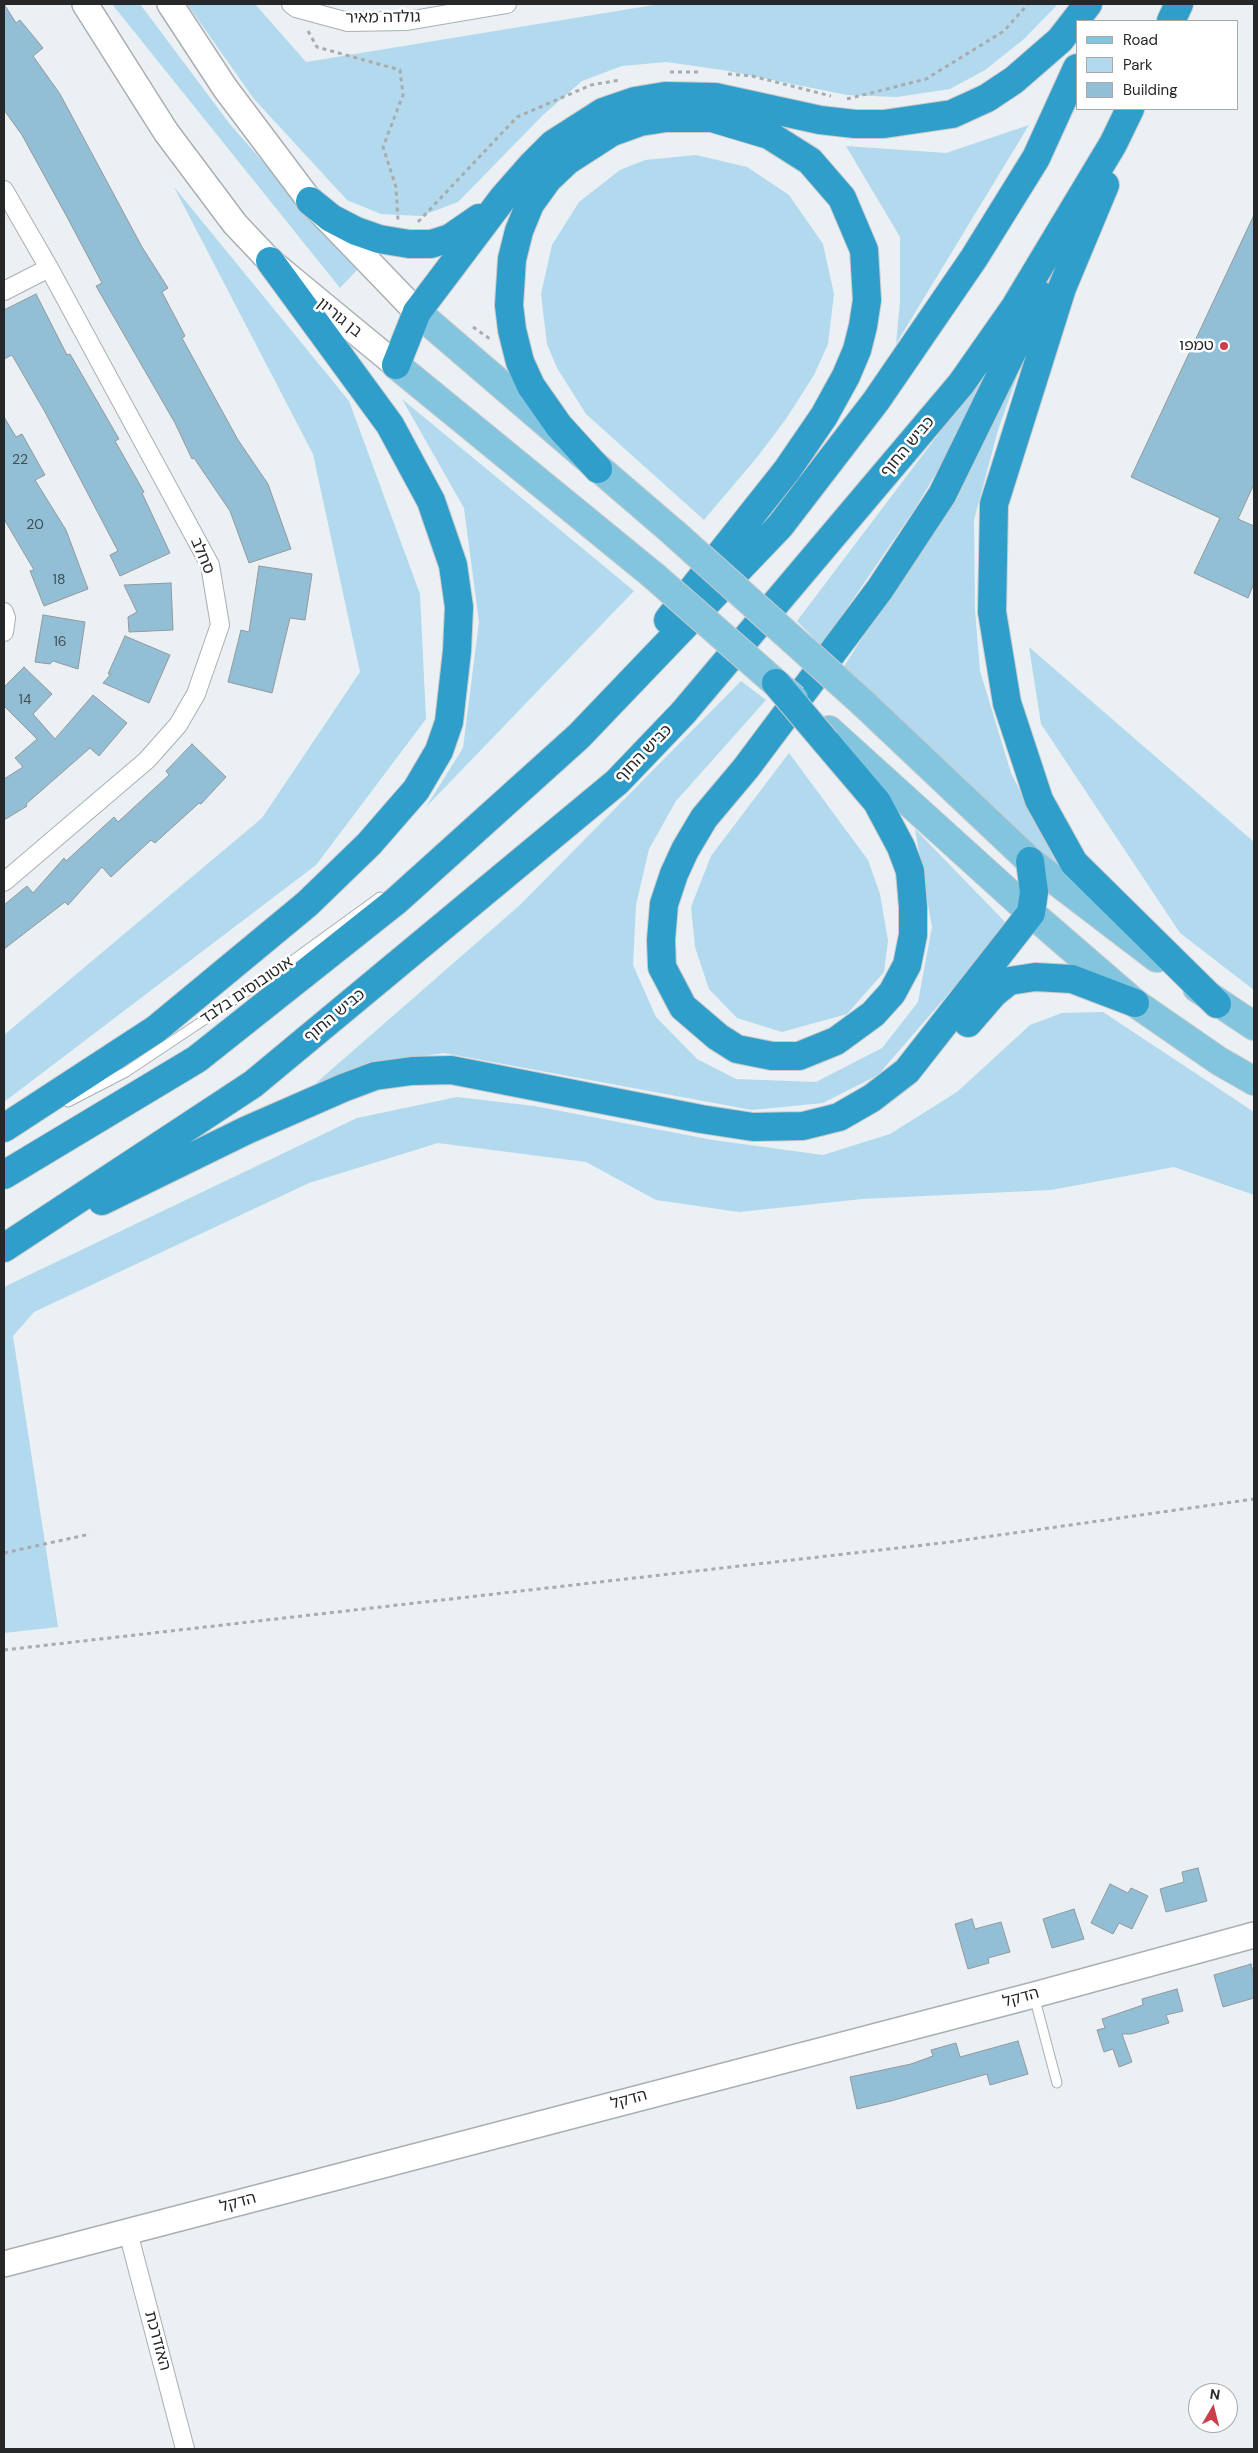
<!DOCTYPE html>
<html>
<head>
<meta charset="utf-8">
<style>
  body { margin:0 }
  #map { position:relative; width:1258px; height:2453px; overflow:hidden; background:#eaf0f3; font-family:"DM Sans",sans-serif }
  canvas { display:block }
  .frame { position:absolute; inset:0; border:5px solid #252728; pointer-events:none }
  .legend { position:absolute; left:1076px; top:20px; width:162px; height:90px; box-sizing:border-box; background:#fff; border:1px solid #a8a9a9; margin:0; padding:6px 9px; list-style:none; font-size:15px; color:#252728 }
  .legend li { display:flex; align-items:center; gap:10px; height:25px }
  .legend b { width:25px; border:1px solid #a8a9a9 }
  .north { position:absolute; left:1188px; top:2383px; width:50px; height:50px; box-sizing:border-box; background:#fff; border:1px solid #a8a9a9; border-radius:50%; rotate:8deg; font-size:14px; font-weight:700; line-height:20px; text-align:center; color:#252728 }
  .north::after { content:''; display:block; margin:auto; width:18px; height:22px; background:#cd3d4a; clip-path:polygon(50% 0,100% 100%,50% 72%,0 100%) }
</style>
</head>
<body>
<div id="map">
<canvas width="1258" height="2453"></canvas>
<div class="frame"></div>
<ul class="legend">
<li><b style="height:6px;background:#83c5df"></b>Road</li>
<li><b style="height:14px;background:#b2d9ed"></b>Park</li>
<li><b style="height:14px;background:#92bfd5"></b>Building</li>
</ul>
<div class="north">N</div>
</div>
<script>
const g = document.querySelector('canvas').getContext('2d');
g.lineJoin = 'round';
function fill(path, color) { g.fillStyle = color; g.fill(path, 'evenodd'); }
const toPath = rows => new Path2D(rows.map(r => 'M' + r).join(''));
function strokePath(path, color, width, dash) { g.strokeStyle = color; g.lineWidth = width; g.lineCap = dash ? 'butt' : 'round'; g.setLineDash(dash || []); g.stroke(path); }
function drawText(font, color, halo, rows, align = 'center') {
  g.font = font + ' "DM Sans","Noto Sans Hebrew",sans-serif'; g.lineWidth = 5; g.setLineDash([]); g.textBaseline = 'middle'; g.strokeStyle = halo; g.fillStyle = color; for (const [text, x, y, turn = 0] of rows) {
    g.save(); g.translate(x, y); g.rotate((+turn || 0) * Math.PI / 180); g.textAlign = isNaN(turn) ? turn : align; if (halo) g.strokeText(text, 0, 0); g.fillText(text, 0, 0); g.restore();
  }
}
fill(toPath([
  [112,4,140,4,229,123,357,270,340,288],
  [187,4,255,4,306,62,660,4,1058,4,1024,39,985,70,950,89,897,97,847,95,723,70,666,62,622,66,582,81,543,115,458,202,421,216,381,214,347,200,254,99],
  [1029,125,896,344,900,301,900,237,846,146,946,153],
  [696,155,747,167,789,195,823,244,834,294,828,344,814,375,786,419,758,456,704,520,586,414,557,368,547,344,541,294,552,245,579,202,620,170,645,160],
  [174,187,349,401,420,594,426,719,316,865,4,1102,4,1035,262,818,360,672,313,454],
  [1035,326,998,430,974,520,975,610,980,671,1011,773,1061,872,843,668,889,596],
  [990,366,954,443,916,507,821,646,797,621],
  [402,399,634,591,426,807,463,748,479,622,464,508],
  [1029,647,1254,842,1254,990,1180,933,1041,724],
  [741,681,766,700,676,801,649,849,636,905,633,965,656,1017,697,1059,736,1079,816,1082,882,1048,918,1002,932,927,915,829,1008,925,878,1075,823,1103,752,1110,444,1053,377,1063,316,1083,520,905],
  [789,753,868,860,880,894,888,941,884,972,847,1014,782,1032,737,1018,709,989,695,947,691,907,711,856],
  [1103,1012,1254,1112,1254,1195,1174,1167,1051,1190,862,1199,739,1212,656,1200,586,1162,438,1143,309,1183,34,1312,13,1336,58,1627,4,1633,4,1287,357,1118,457,1097,534,1106,713,1140,823,1155,890,1134,957,1092,1030,1025,1062,1013]
]), '#b2d9ed');
const building = toPath([
  [4,4,16,23,20,20,43,48,33,56,60,94,142,247,168,288,162,292,185,336,182,338,238,440,268,484,291,549,249,563,230,511,194,458,192,459,175,423,96,286,102,283,67,217,22,135,4,110,4,4],
  [1254,215,1254,484,1238,519,1254,526,1254,583,1248,598,1194,573,1220,518,1131,477,1254,215],
  [36,294,67,355,70,354,119,439,115,441,144,492,142,493,170,553,120,576,110,555,118,551,45,412,12,355,4,359,4,310,36,294],
  [4,417,16,437,22,434,45,475,35,480,66,530,88,589,44,606,30,571,34,570,4,519,4,417],
  [259,566,312,574,305,620,290,618,272,693,228,682,241,630,249,632,259,566],
  [171,583,173,630,129,632,128,617,137,612,124,585,171,583],
  [43,615,85,622,78,669,53,661,50,664,35,662,43,615],
  [125,636,170,655,149,703,103,683,111,674,108,674,125,636],
  [24,667,52,694,33,714,55,739,93,695,127,723,99,756,90,748,26,804,27,806,4,820,4,779,23,767,15,758,37,739,4,706,4,687,24,667],
  [192,744,226,777,201,804,199,803,155,843,151,840,111,877,102,867,68,905,65,902,4,949,4,905,27,886,33,893,64,858,66,861,114,817,118,822,169,775,166,771,192,744],
  [1198,1868,1207,1901,1166,1912,1160,1889,1184,1882,1182,1872,1198,1868],
  [1110,1884,1128,1893,1131,1888,1148,1896,1132,1929,1119,1923,1113,1934,1091,1923,1110,1884],
  [1074,1909,1084,1939,1052,1948,1043,1919,1074,1909],
  [972,1919,975,1929,1001,1922,1010,1952,988,1958,989,1963,968,1969,955,1924,972,1919],
  [1251,1964,1254,1976,1254,1998,1223,2007,1214,1975,1251,1964],
  [1177,1989,1183,2011,1166,2015,1169,2023,1131,2034,1122,2034,1132,2062,1119,2067,1113,2049,1104,2052,1097,2030,1105,2028,1102,2019,1143,2005,1142,1999,1177,1989],
  [1018,2041,1028,2074,990,2085,987,2074,891,2101,857,2109,850,2077,911,2064,933,2056,931,2050,956,2043,960,2057,1018,2041]
]);
fill(building, '#92bfd5');
strokePath(building, '#93989b', 1);
const lane = toPath([
  [68,1102,126,1072,285,966,380,897],
  [1034,1996,1057,2083]
]);
const street = toPath([
  [291,4,296,8,348,22,407,21,507,4],
  [4,190,49,268,210,565,220,625,196,694,178,725,147,760,4,882],
  [4,291,49,268],
  [4,612,6,618,4,632],
  [128,2232,185,2449]
]);
const secondary = toPath([
  [85,4,166,132,235,224,270,261,396,365],
  [170,4,225,88,310,201,417,312],
  [4,2264,1034,1995,1254,1935]
]);
const primary = toPath([
  [417,312,674,533],
  [396,365,654,576],
  [863,703,1030,861,1157,958],
  [829,730,1031,913,1135,1003,1219,1061,1254,1081],
  [1197,988,1254,1026]
]);
const highway = toPath([
  [1171,21,1179,4],
  [1105,185,1062,288,994,504,992,612,1007,703,1039,800,1074,863,1217,1004],
  [310,201,331,218,356,231,379,239,409,244,431,244,450,238,479,218],
  [396,365,417,312,503,198,532,165,553,144,603,112,635,101,665,96,715,97,820,120,855,124,884,124,952,114,987,98,1014,80,1060,40,1088,4],
  [598,469,559,426,531,386,520,362,512,330,509,305,512,259,519,231,530,204,548,179,567,161,612,132,640,122,666,118,712,118,769,135,810,161,842,198,864,250,867,300,863,326,857,350,846,376,824,416,787,470,668,620],
  [826,742,877,802,901,847,910,871,913,907,913,935,907,965,892,993,873,1014,836,1041,799,1056,772,1056,737,1049,718,1037,683,1007,662,967,661,940,664,904,674,874,685,850,704,818,746,768,880,589,942,495,1040,295],
  [968,1023,994,993,1009,981,1035,977,1072,979,1135,1003],
  [4,1128,156,1029,307,904,369,844,416,790,439,751,449,722,457,651,459,607,453,565,431,501,390,425,270,261],
  [4,1175,197,1059,396,901,579,736,780,526,876,401,974,258,1036,158,1077,68],
  [102,1201,247,1130,343,1088,375,1076,412,1071,451,1070,701,1119,753,1127,803,1126,839,1117,872,1098,907,1071,1031,913,1034,892,1030,861],
  [4,1248,253,1084,617,782,683,713,961,384,1015,307,1113,144,1130,109]
]);
strokePath(lane, '#aaafb2', 11);
strokePath(street, '#aaafb2', 20);
strokePath(secondary, '#aaafb2', 28);
strokePath(primary, '#cbcbcb', 30);
strokePath(highway, '#cbcbcb', 30);
strokePath(toPath([
  [308,31,317,47,400,70,403,95,383,147,396,187,398,220],
  [670,72,699,72],
  [728,74,752,76,831,96],
  [847,99,926,79,1004,31,1028,4],
  [418,222,517,117,591,85,620,80],
  [473,327,490,339],
  [4,1553,90,1534],
  [4,1650,950,1542,1254,1499]
]), '#a7acae', 3, [4, 4]);
strokePath(lane, '#fff', 9);
strokePath(street, '#fff', 18);
strokePath(secondary, '#fff', 25);
strokePath(primary, '#83c5df', 28);
strokePath(highway, '#309eca', 28);
const primaryBridge = toPath([
  [674,533,863,703],
  [654,576,794,699]
]);
const highwayBridge = toPath([
  [776,683,826,742]
]);
strokePath(primaryBridge, '#cbcbcb', 30, []);
strokePath(highwayBridge, '#cbcbcb', 30, []);
strokePath(primaryBridge, '#83c5df', 28);
strokePath(highwayBridge, '#309eca', 28);
for (const [x, y, r, color] of [
  [1224,346,5,"#cd3d4a"]
]) { const dot = new Path2D(); dot.arc(x, y, r, 0, 2 * Math.PI); g.fillStyle = color; g.fill(dot); strokePath(dot, '#fff', 2); }
drawText('14px', '#404d53', null, [
  ["22",20,460],
  ["20",35,525],
  ["18",59,580],
  ["16",60,642],
  ["14",25,700]
]);
drawText('16px', '#252728', '#fff', [
  ["גולדה מאיר",383,18,-1],
  ["בן גוריון",339,318,39],
  ["כביש החוף",908,447,-50],
  ["סחלב",202,556,67],
  ["כביש החוף",644,754,-46],
  ["אוטובוסים בלבד",247,991,-34],
  ["כביש החוף",335,1016,-40],
  ["הדקל",1021,1998,-15],
  ["הדקל",629,2100,-15],
  ["הדקל",238,2203,-15],
  ["האזדרכת",157,2341,75]
]);
drawText('16px', '#252728', '#fff', [
  ["טמפו",1214,346]
], 'right');
</script>
</body>
</html>
